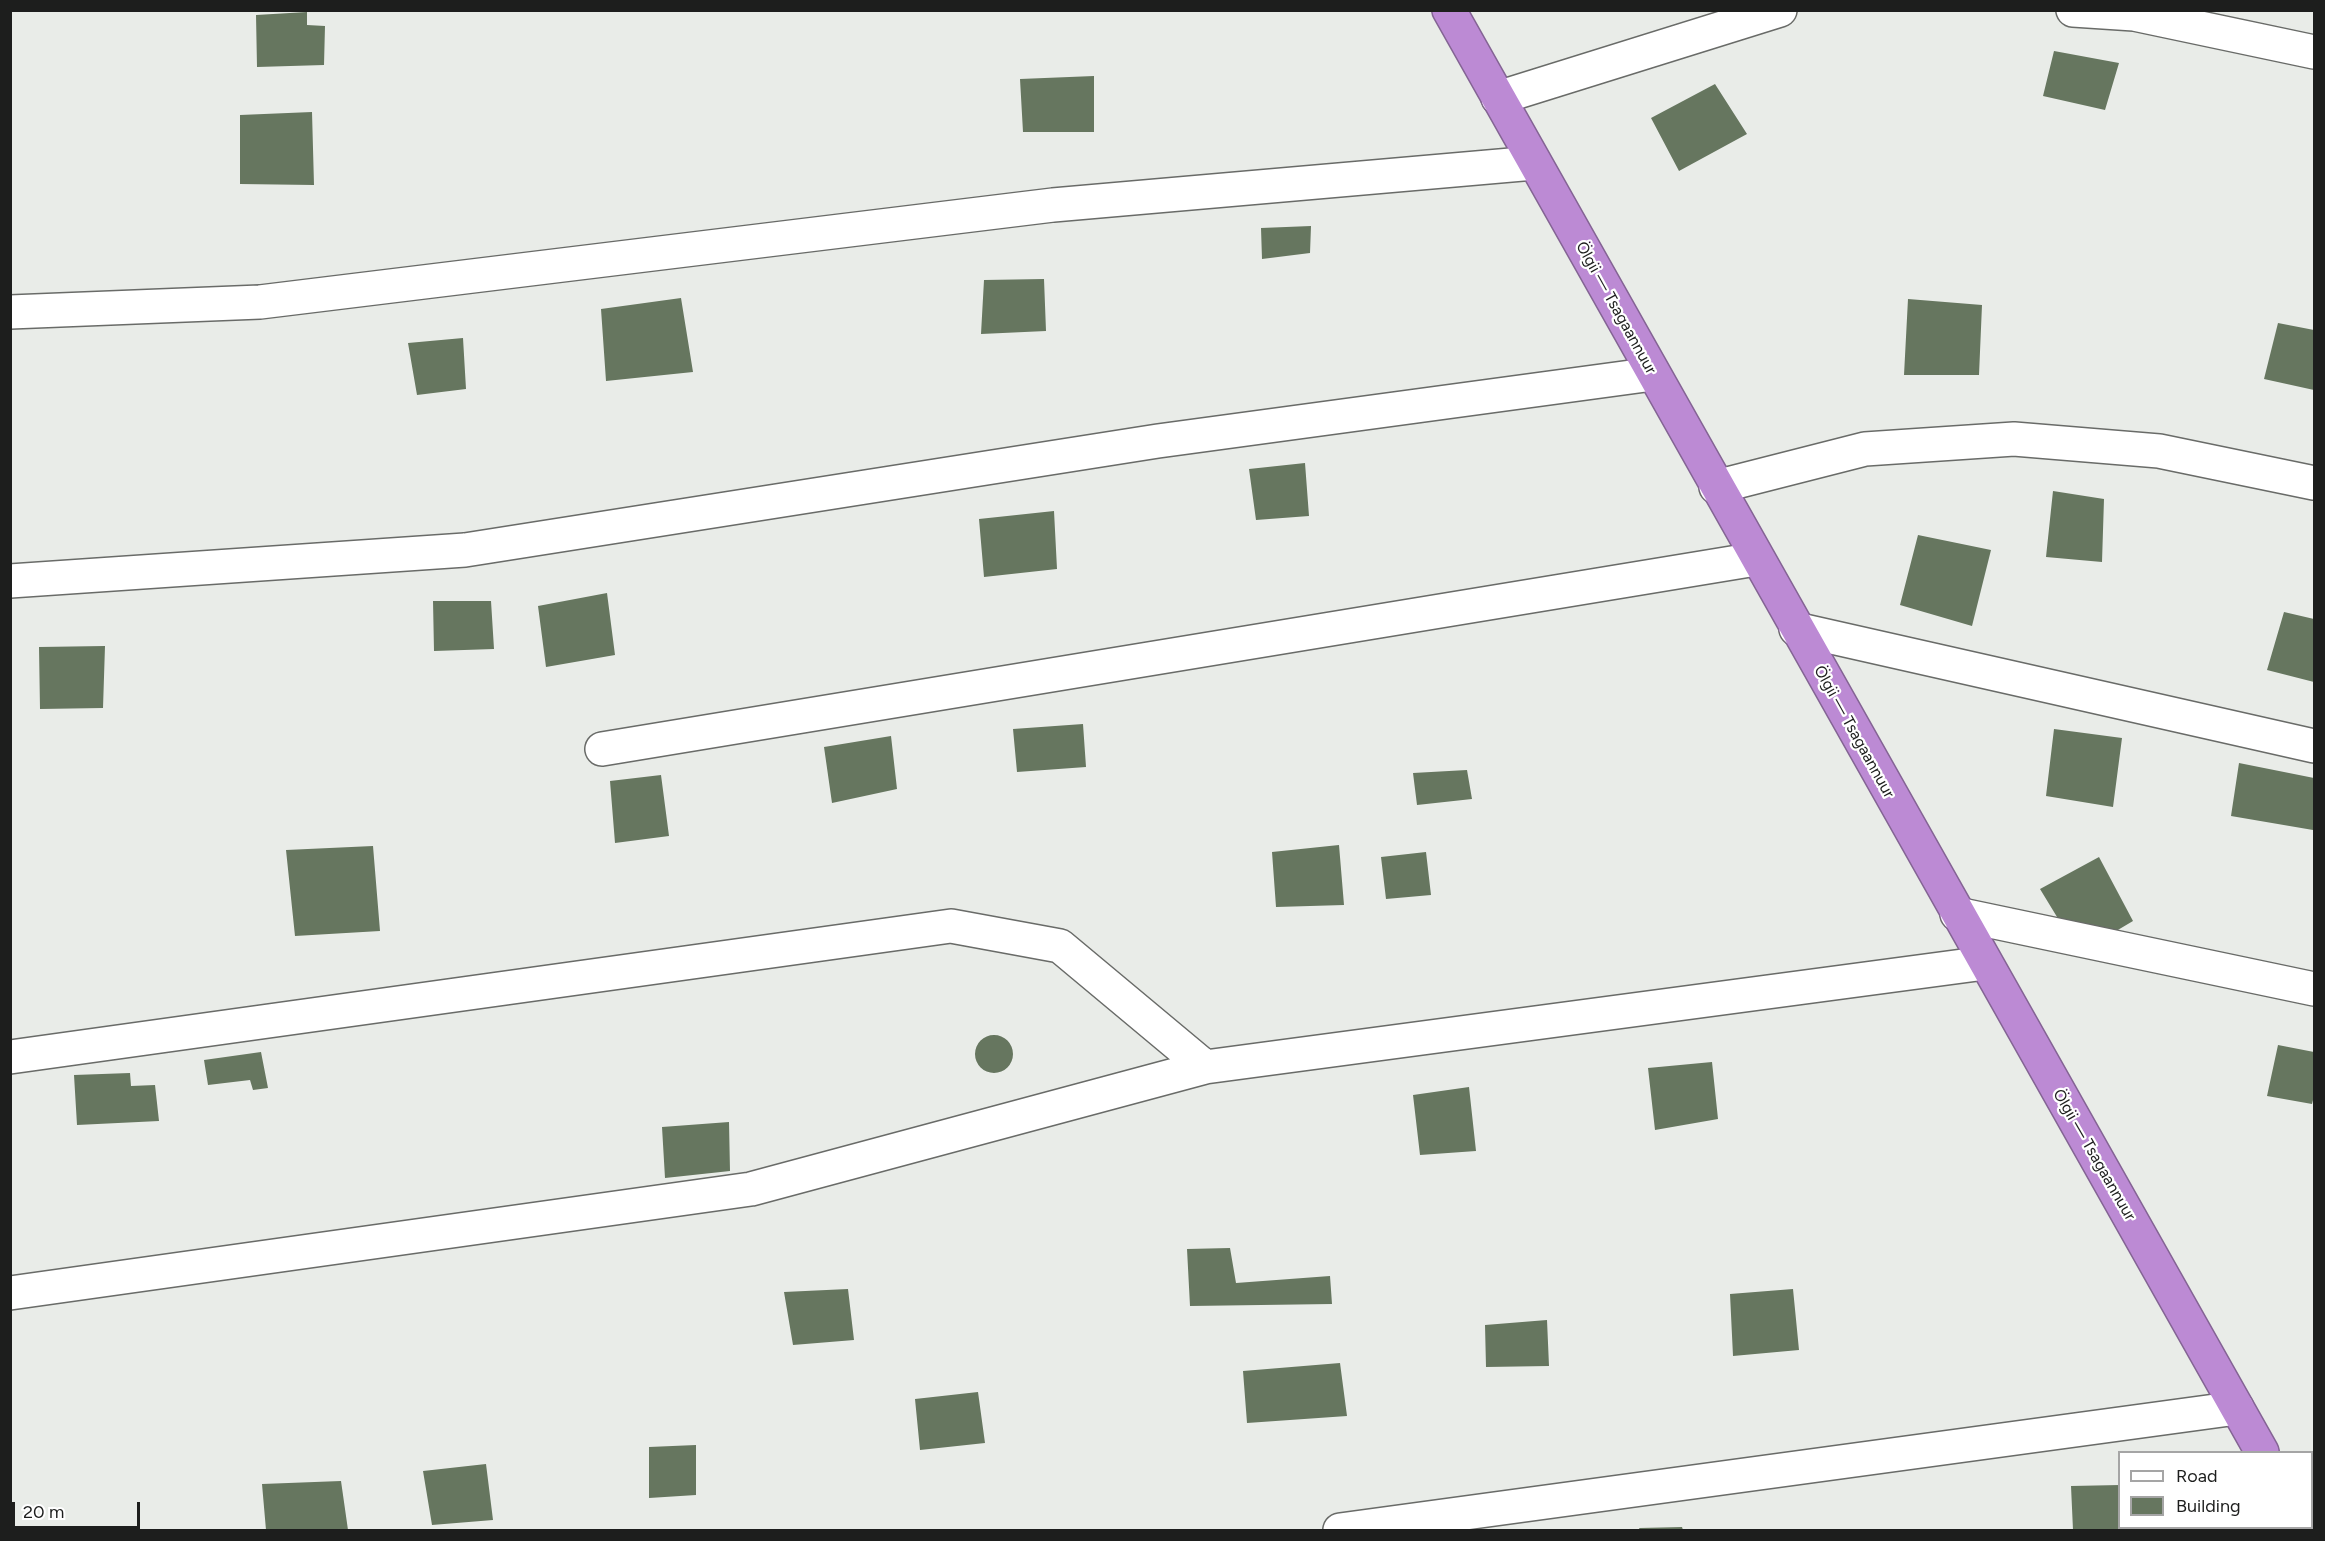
<!DOCTYPE html>
<html>
<head>
<meta charset="utf-8">
<style>
  body { margin:0 }
  #map { position:relative; width:2325px; height:1541px; overflow:hidden; background:#e9ece8; font-family:Figtree,sans-serif }
  canvas { display:block }
  .frame { position:absolute; inset:0; border:12px solid #1d1e1d; pointer-events:none }
  .legend { position:absolute; left:2118px; top:1451px; width:195px; height:78px; box-sizing:border-box; background:#fff; border:2px solid #a5a5a5; margin:0; padding:8px 10px; list-style:none; font-size:18px; color:#1d1e1d }
  .legend li { display:flex; align-items:center; gap:12px; height:30px }
  .legend b { width:30px; border:2px solid #a5a5a5 }
  .scale { position:absolute; left:12px; top:1502px; width:128px; height:27px; box-sizing:border-box; border:3px solid #1d1e1d; border-top:0; padding-left:8px; font-size:18px; line-height:21px; white-space:nowrap; color:#1d1e1d; -webkit-text-stroke:4px #fff; paint-order:stroke }
</style>
</head>
<body>
<div id="map">
<canvas width="2325" height="1541"></canvas>
<div class="frame"></div>
<ul class="legend">
<li><b style="height:8px;background:#fff"></b>Road</li>
<li><b style="height:16px;background:#66765f"></b>Building</li>
</ul>
<div class="scale">20 m</div>
</div>
<script>
const g = document.querySelector('canvas').getContext('2d');
g.lineJoin = 'round';
function fill(path, color) { g.fillStyle = color; g.fill(path, 'evenodd'); }
const toPath = rows => new Path2D(rows.map(r => 'M' + r).join(''));
function strokePath(path, color, width, dash) { g.strokeStyle = color; g.lineWidth = width; g.lineCap = dash ? 'butt' : 'round'; g.setLineDash(dash || []); g.stroke(path); }
function drawText(font, color, halo, rows, align = 'center') {
  g.font = font + ' Figtree,sans-serif'; g.lineWidth = 4.5; g.setLineDash([]); g.textBaseline = 'middle'; g.strokeStyle = halo; g.fillStyle = color; for (const [text, x, y, turn = 0] of rows) {
    g.save(); g.translate(x, y); g.rotate((+turn || 0) * Math.PI / 180); g.textAlign = isNaN(turn) ? turn : align; if (halo) g.strokeText(text, 0, 0); g.fillText(text, 0, 0); g.restore();
  }
}
fill(toPath([
  [307,12,307,25,325,26,324,65,257,67,256,15],
  [2054,51,2119,63,2105,110,2043,96],
  [1094,76,1094,132,1023,132,1020,79],
  [1715,84,1747,134,1679,171,1651,118],
  [312,112,314,185,240,184,240,115],
  [1311,226,1310,253,1262,259,1261,228],
  [1044,279,1046,331,981,334,984,280],
  [681,298,693,372,606,381,601,309],
  [1908,299,1982,305,1979,375,1904,375],
  [2278,323,2314,330,2314,390,2264,379],
  [463,338,466,389,417,395,408,343],
  [1305,463,1309,516,1256,520,1249,469],
  [2053,491,2104,499,2102,562,2046,557],
  [1054,511,1057,569,984,577,979,519],
  [1918,535,1991,550,1972,626,1900,605],
  [607,593,615,655,546,667,538,606],
  [433,601,491,601,494,649,434,651],
  [2284,612,2314,619,2314,682,2267,670],
  [105,646,103,708,40,709,39,647],
  [1083,724,1086,767,1017,772,1013,729],
  [2054,729,2122,738,2113,807,2046,796],
  [891,736,897,789,832,803,824,747],
  [2239,763,2314,778,2313,830,2231,816],
  [1467,770,1472,799,1417,805,1413,773],
  [661,775,669,836,615,843,610,781],
  [1339,845,1344,905,1276,907,1272,852],
  [373,846,380,931,295,936,286,850],
  [1426,852,1431,895,1386,899,1381,857],
  [2099,857,2133,921,2079,953,2040,889],
  '975 1054a19 19 0 1 1 38 0a19 19 0 1 1-38 0Z',
  [2278,1045,2314,1052,2314,1096,2312,1104,2267,1096],
  [261,1052,268,1088,253,1090,250,1080,208,1085,204,1060],
  [1712,1062,1718,1119,1655,1130,1648,1068],
  [130,1073,131,1086,155,1085,159,1121,77,1125,74,1075],
  [1469,1087,1476,1151,1420,1155,1413,1095],
  [729,1122,730,1171,665,1178,662,1127],
  [1230,1248,1236,1283,1330,1276,1332,1304,1190,1306,1187,1249],
  [848,1289,854,1340,793,1345,784,1292],
  [1793,1289,1799,1350,1733,1356,1730,1294],
  [1547,1320,1549,1366,1486,1367,1485,1325],
  [1340,1363,1347,1416,1247,1423,1243,1371],
  [978,1392,985,1443,920,1450,915,1399],
  [696,1445,696,1495,649,1498,649,1447],
  [486,1464,493,1520,432,1525,423,1471],
  [341,1481,348,1530,266,1530,262,1484],
  [2120,1485,2120,1528,2139,1528,2139,1530,2073,1530,2071,1486],
  [1682,1527,1683,1530,1640,1530,1639,1528]
]), '#66765f');
const street = toPath([
  [2073,10,2134,14,2314,52],
  [1498,98,1780,10],
  [10,312,260,302,1053,205,1534,163],
  [1716,487,1865,449,2014,439,2159,451,2314,483],
  [10,581,465,550,1158,441,1653,374],
  [1796,629,2314,746],
  [602,749,1756,559],
  [1957,914,2314,989],
  [10,1057,951,926,1060,946,1205,1067],
  [10,1293,751,1189,1205,1067,1985,963],
  [1340,1530,2237,1408]
]);
const highway = toPath([
  [1449,10,2262,1452],
  [2305,1528,2306,1530]
]);
strokePath(street, '#696b68', 36);
strokePath(highway, '#846494', 36);
strokePath(street, '#fff', 33);
strokePath(highway, '#bc8ad4', 33);
drawText('16px', '#1d1e1d', '#fff', [
  ["Ölgii — Tsagaannuur",1616,308,61],
  ["Ölgii — Tsagaannuur",1854,732,61],
  ["Ölgii — Tsagaannuur",2094,1155,60]
]);
</script>
</body>
</html>
